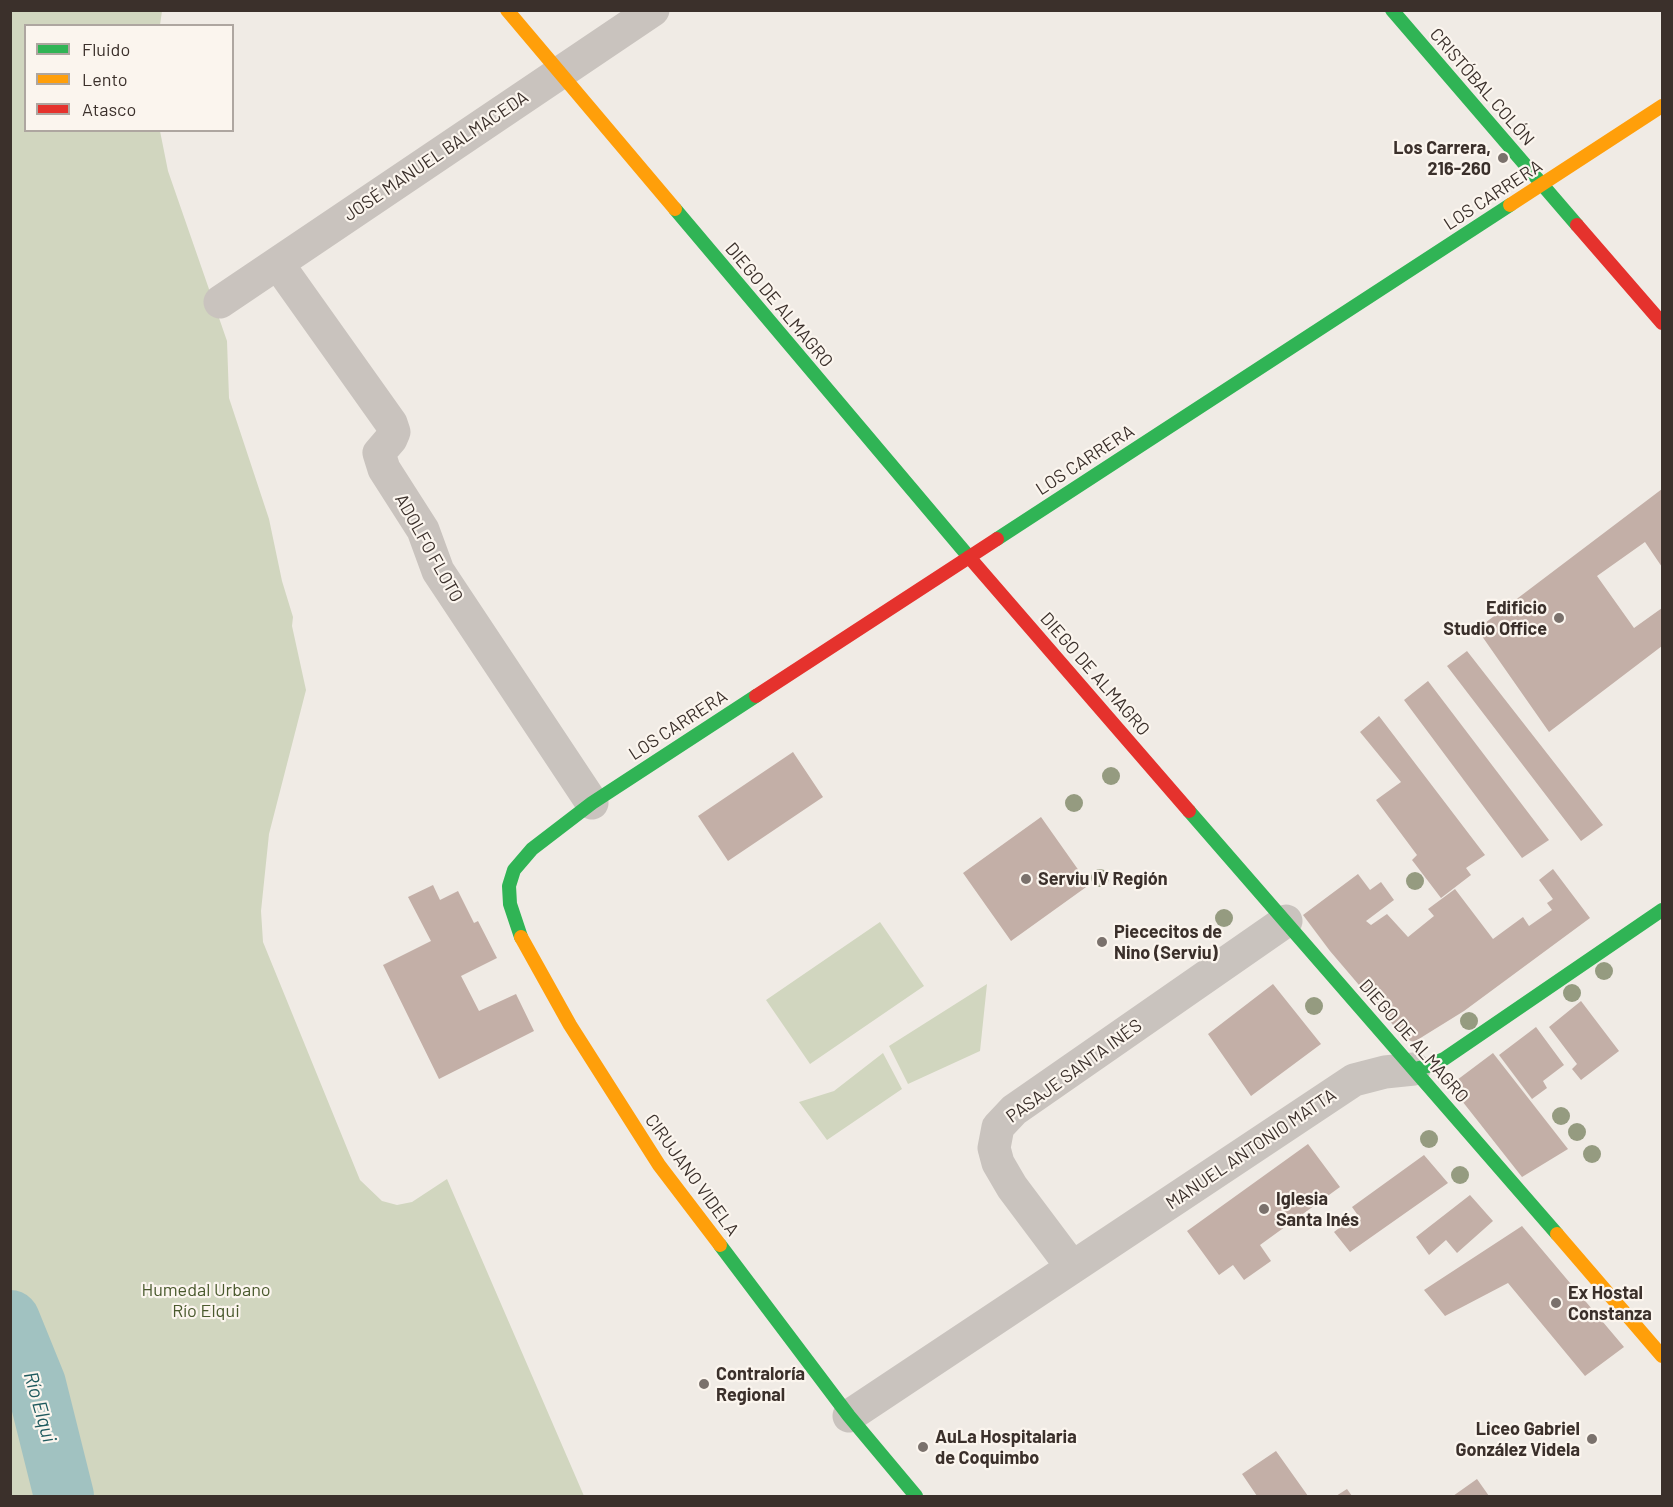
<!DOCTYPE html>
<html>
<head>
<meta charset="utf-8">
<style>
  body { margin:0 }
  #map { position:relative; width:1673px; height:1507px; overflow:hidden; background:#f0ebe5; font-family:Barlow,sans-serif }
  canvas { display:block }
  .frame { position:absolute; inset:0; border:12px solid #3b302b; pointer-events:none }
  .legend { position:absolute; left:24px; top:24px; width:210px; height:108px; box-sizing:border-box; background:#fbf5ee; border:2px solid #aea6a0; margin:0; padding:8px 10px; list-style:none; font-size:18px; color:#3b302b }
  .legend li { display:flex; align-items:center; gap:12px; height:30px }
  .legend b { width:30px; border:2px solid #aea6a0 }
</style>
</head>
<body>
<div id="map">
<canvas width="1673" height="1507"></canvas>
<div class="frame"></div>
<ul class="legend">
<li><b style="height:8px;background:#30b455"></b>Fluido</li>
<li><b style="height:8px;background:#ff9f0a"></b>Lento</li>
<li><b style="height:8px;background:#e5322d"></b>Atasco</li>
</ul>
</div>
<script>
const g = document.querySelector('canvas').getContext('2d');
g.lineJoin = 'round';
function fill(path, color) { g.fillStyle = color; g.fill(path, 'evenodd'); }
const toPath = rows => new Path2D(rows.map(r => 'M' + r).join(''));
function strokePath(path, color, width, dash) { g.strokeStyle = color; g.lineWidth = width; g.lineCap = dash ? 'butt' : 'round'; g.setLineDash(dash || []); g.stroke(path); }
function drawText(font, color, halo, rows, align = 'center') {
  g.font = font + ' Barlow,sans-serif'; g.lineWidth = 4.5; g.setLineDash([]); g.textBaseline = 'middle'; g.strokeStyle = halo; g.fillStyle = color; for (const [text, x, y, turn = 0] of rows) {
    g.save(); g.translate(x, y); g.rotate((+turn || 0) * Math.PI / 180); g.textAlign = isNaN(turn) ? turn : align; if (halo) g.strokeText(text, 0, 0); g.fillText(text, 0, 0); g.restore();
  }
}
fill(toPath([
  [10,11,162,11,160,25,26,26,26,130,160,131,168,171,227,341,229,398,269,519,282,581,293,617,292,626,306,690,269,834,261,911,263,942,360,1180,382,1201,397,1205,412,1202,447,1179,584,1496,11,1496],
  [880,922,924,986,810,1064,766,1000],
  [987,984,980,1051,908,1084,889,1046],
  [883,1053,902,1089,827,1140,799,1102,834,1091]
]), '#d1d6bf');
strokePath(toPath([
  [10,1320,36,1384,64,1496]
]), '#a1c2c1', 60);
fill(toPath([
  [1662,489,1662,567,1645,542,1597,576,1634,628,1662,608,1662,646,1549,732,1477,629],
  [1467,651,1603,825,1581,841,1447,666],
  [1428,681,1549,840,1522,858,1404,700],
  [1379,716,1485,855,1466,868,1471,875,1441,898,1412,860,1417,855,1376,800,1401,782,1360,732],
  [793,752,823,797,728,861,698,816],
  [1041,817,1089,885,1011,941,963,873],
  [1553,869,1590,918,1464,1011,1414,1042,1405,1039,1330,951,1303,915,1358,874,1370,890,1381,882,1394,900,1366,921,1371,925,1387,914,1408,937,1434,916,1428,909,1455,889,1493,939,1523,917,1529,926,1552,910,1547,903,1553,899,1539,880],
  [433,885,440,900,458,891,474,923,478,921,497,958,461,976,479,1011,516,994,534,1031,439,1079,383,965,431,941,408,897],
  [1273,984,1321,1044,1251,1096,1208,1034],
  [1581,1001,1619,1051,1581,1080,1572,1069,1577,1064,1549,1027],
  [1536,1027,1564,1065,1543,1081,1547,1088,1532,1099,1499,1055],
  [1493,1053,1568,1149,1522,1177,1455,1092,1457,1080],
  [1308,1144,1340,1187,1260,1245,1271,1261,1244,1280,1233,1265,1219,1275,1187,1231],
  [1424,1155,1448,1183,1350,1252,1334,1232,1357,1214,1352,1207],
  [1470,1195,1493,1221,1457,1253,1446,1240,1429,1255,1416,1237],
  [1522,1226,1624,1347,1585,1376,1508,1283,1445,1316,1424,1290],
  [1276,1451,1308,1496,1257,1496,1242,1474],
  [1477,1479,1489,1496,1453,1496],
  [1347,1489,1352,1496,1336,1496]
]), '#c3afa7');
strokePath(toPath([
  [278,264,391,423,394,432,391,439,379,453,384,469,423,530,438,571,592,803],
  [220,302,653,10],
  [1072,1267,1012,1187,998,1163,994,1148,998,1127,1014,1110,1286,921],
  [849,1416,1354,1080,1385,1072,1414,1069]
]), '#c9c3be', 33);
strokePath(toPath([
  [1392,10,1577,225],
  [675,209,969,557],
  [997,539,1510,205],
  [1189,811,1557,1234],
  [521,937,510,904,509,886,514,870,532,849,592,803,756,696],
  [1414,1069,1428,1066,1444,1059,1662,910],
  [720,1245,849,1416,916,1496]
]), '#30b455', 14);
strokePath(toPath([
  [507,10,675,209],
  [1510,205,1662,106],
  [521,937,570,1025,659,1165,720,1245],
  [1557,1234,1662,1356]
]), '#ff9f0a', 14);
strokePath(toPath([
  [1577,225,1662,323],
  [969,557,1189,811],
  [756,696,997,539]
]), '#e5322d', 14);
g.fillStyle = '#959b80';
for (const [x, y] of [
  [1111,776],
  [1074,803],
  [1100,878],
  [1415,881],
  [1224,918],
  [1604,971],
  [1572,993],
  [1314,1006],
  [1469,1021],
  [1561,1116],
  [1577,1132],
  [1429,1139],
  [1592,1154],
  [1460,1175]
]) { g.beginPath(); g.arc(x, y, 9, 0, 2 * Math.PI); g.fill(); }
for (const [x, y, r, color] of [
  [1503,158,6,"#7a716c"],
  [1559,618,6,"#7a716c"],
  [1026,879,6,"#7a716c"],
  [1102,942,6,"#7a716c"],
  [1264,1209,6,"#7a716c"],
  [1556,1303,6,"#7a716c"],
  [704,1384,6,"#7a716c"],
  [1592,1439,6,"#7a716c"],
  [923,1447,6,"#7a716c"]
]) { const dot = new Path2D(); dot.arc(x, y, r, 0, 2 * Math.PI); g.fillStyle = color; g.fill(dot); strokePath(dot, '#fbf5ee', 2); }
drawText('18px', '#3b302b', '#fbf5ee', [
  ["CRISTÓBAL COLÓN",1482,87,49],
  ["JOSÉ MANUEL BALMACEDA",436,156,-34],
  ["LOS CARRERA",1493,195,-33],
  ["DIEGO DE ALMAGRO",779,305,50],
  ["LOS CARRERA",1085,460,-33],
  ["ADOLFO FLOTO",429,548,61],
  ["DIEGO DE ALMAGRO",1095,674,49],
  ["LOS CARRERA",678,725,-33],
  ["DIEGO DE ALMAGRO",1414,1041,49],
  ["PASAJE SANTA INÉS",1074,1071,-36],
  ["MANUEL ANTONIO MATTA",1251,1149,-34],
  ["CIRUJANO VIDELA",692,1175,54]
]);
drawText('bold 18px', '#3b302b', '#fbf5ee', [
  ["Los Carrera,",1491,148,"right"],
  ["216-260",1491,169,"right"],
  ["Edificio",1547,608,"right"],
  ["Studio Office",1547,629,"right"],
  ["Serviu IV Región",1038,879],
  ["Piececitos de",1114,932],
  ["Nino (Serviu)",1114,953],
  ["Iglesia",1276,1199],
  ["Santa Inés",1276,1220],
  ["Ex Hostal",1568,1293],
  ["Constanza",1568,1314],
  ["Contraloría",716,1374],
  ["Regional",716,1395],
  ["Liceo Gabriel",1580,1429,"right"],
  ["González Videla",1580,1450,"right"],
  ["AuLa Hospitalaria",935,1437],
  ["de Coquimbo",935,1458]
], 'left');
drawText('18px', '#4a5a2e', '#fbf5ee', [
  ["Humedal Urbano",206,1290],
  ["Río Elqui",206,1311]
]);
drawText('italic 20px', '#1f5a5e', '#fbf5ee', [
  ["Río Elqui",40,1407,74]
]);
</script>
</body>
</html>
